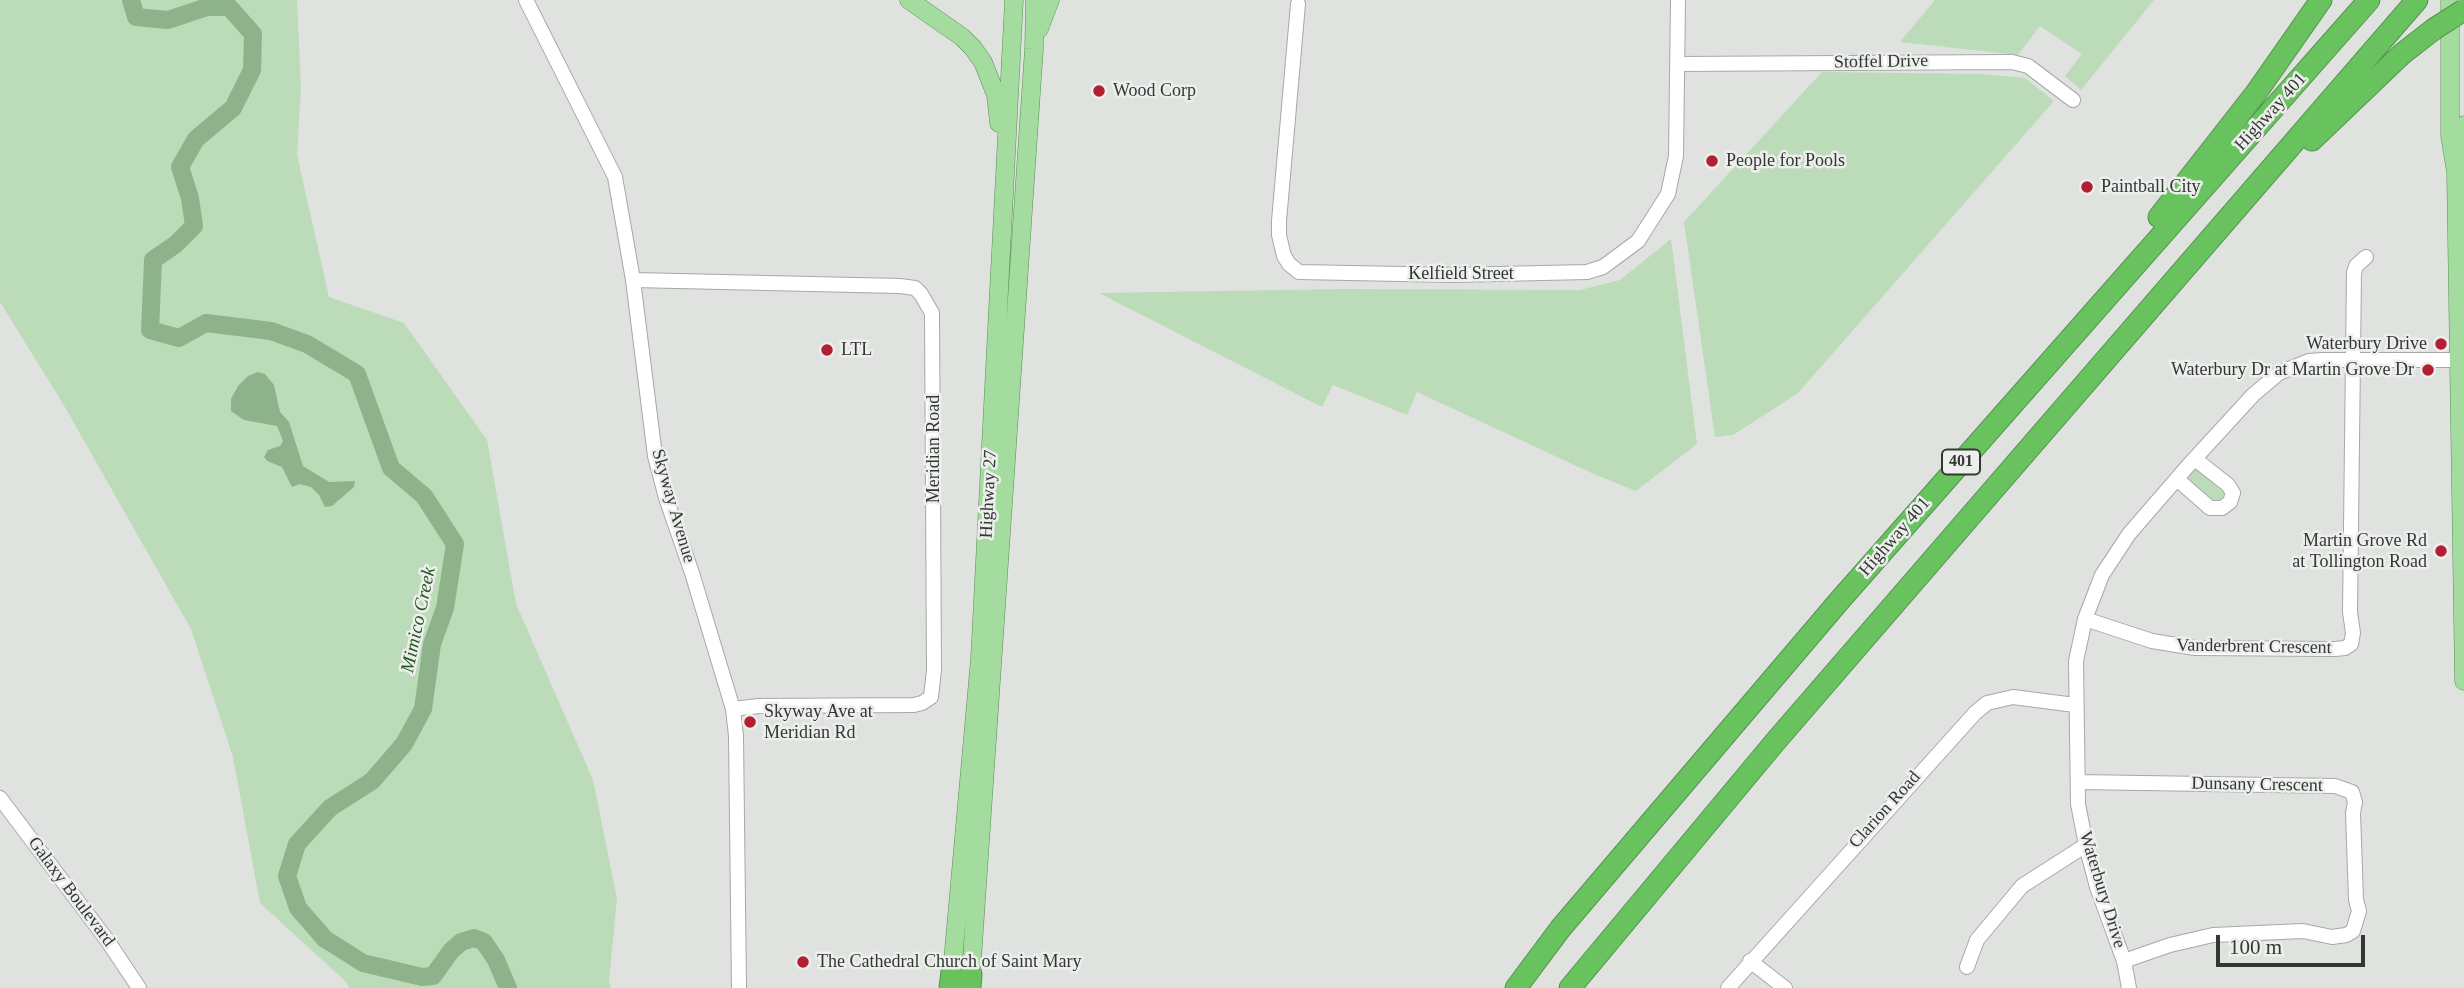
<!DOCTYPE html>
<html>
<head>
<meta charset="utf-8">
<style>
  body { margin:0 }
  #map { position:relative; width:2464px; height:988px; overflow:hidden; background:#dfe2df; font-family:Georgia,serif }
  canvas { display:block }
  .scale { position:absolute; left:2216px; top:935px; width:149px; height:32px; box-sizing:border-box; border:4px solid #343634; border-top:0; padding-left:9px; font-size:21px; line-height:24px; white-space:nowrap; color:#343634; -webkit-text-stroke:5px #ecefec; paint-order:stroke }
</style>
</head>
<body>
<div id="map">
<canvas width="2464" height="988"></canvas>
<div class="scale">100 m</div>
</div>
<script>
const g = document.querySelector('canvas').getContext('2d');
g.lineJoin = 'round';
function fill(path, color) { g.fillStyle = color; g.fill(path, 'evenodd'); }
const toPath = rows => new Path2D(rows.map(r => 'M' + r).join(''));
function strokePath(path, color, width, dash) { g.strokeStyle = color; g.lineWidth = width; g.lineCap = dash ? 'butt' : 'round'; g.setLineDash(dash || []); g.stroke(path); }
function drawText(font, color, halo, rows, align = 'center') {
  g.font = font + ' Georgia,serif'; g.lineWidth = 5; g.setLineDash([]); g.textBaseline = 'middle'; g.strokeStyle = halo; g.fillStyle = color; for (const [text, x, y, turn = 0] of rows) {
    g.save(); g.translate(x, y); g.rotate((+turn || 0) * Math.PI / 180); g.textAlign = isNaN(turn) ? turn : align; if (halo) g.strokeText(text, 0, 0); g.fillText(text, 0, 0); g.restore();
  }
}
fill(toPath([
  [0,0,297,0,301,87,297,155,329,297,404,323,487,440,516,604,593,780,617,899,609,980,611,988,349,988,345,981,260,903,233,757,191,629,62,402,0,302],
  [1935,0,2154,0,2081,90,2065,76,2082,54,2040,26,2018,55,1900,42],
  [1822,72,1982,74,2025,78,2054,101,1798,393,1733,435,1715,437,1684,222],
  [1671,239,1697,444,1636,491,1596,475,1417,392,1407,415,1333,385,1322,407,1099,293,1343,289,1580,290,1620,280],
  [2197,468,2223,488,2226,494,2223,500,2217,503,2190,481,2188,475,2191,470]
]), '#bcdbb8');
fill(toPath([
  [258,372,265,374,274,385,280,412,289,422,303,466,329,482,355,481,354,487,332,506,325,507,319,495,311,487,299,484,292,487,282,467,267,461,264,457,268,450,280,446,283,441,277,426,244,420,231,411,231,399,238,386,248,376]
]), '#8eb38a');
strokePath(toPath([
  [131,0,136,17,168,20,207,7,229,7,253,34,252,70,233,108,196,139,180,167,190,198,194,226,176,244,153,260,150,330,179,338,206,323,271,331,307,344,357,374,391,468,424,496,455,544,445,608,432,644,423,709,404,744,372,781,330,808,297,844,287,876,298,908,325,939,363,963,422,977,433,976,451,951,461,942,474,938,484,942,496,960,508,988]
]), '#8eb38a', 18);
const minor = toPath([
  [526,0,615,177,633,280,655,456,666,498,692,573,733,709,736,736,739,988],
  [1298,4,1279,221,1279,235,1284,256,1289,264,1299,272,1453,275,1587,272,1603,267,1638,241,1668,194,1676,156,1678,0],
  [1678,64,2012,62,2028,66,2073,100],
  [633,280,900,286,915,288,921,294,932,313,934,670,931,697,922,703,914,705,759,706,733,709],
  [2178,480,2210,508,2222,508,2230,502,2233,493,2228,485,2195,459],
  [2085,619,2152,641,2195,648,2335,649,2345,648,2351,644,2353,633,2350,612,2354,273,2356,266,2366,257],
  [2078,782,2335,786,2352,792,2355,802,2353,813,2356,900,2359,911,2353,931,2346,935,2332,937,2303,931,2213,935,2170,945,2124,961],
  [0,798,107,940,139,988],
  [1750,961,1785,988],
  [1967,967,1977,940,2022,886,2086,845],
  [1728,988,1975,713,1987,703,2013,697,2075,705],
  [2129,988,2124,961,2097,887,2086,845,2078,804,2076,661,2085,619,2102,575,2129,534,2187,467,2253,395,2279,373,2309,361,2323,360,2458,360]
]);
const major = toPath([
  [909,0,962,37,973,48,983,62,996,95,999,123],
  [2450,0,2450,136,2456,172,2464,681],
  [1039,29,1050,0],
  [2458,158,2464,125],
  [952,972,980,658,1014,0],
  [971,974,1034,49,1035,0]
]);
const highway = toPath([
  [2312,140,2402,54,2434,29],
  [2159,217,2256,93,2321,0],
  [950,988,952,972],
  [970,988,971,974],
  [1516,988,1560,929,1840,600,2369,0],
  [1570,988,1775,742,2417,0]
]);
strokePath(minor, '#a6a9a6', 16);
strokePath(major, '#569250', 19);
strokePath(highway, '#569250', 23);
strokePath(minor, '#fff', 14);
strokePath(major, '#a4db9f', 18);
strokePath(highway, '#68c35f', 21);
const highwayBridge = toPath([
  [2434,29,2464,10]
]);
strokePath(highwayBridge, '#569250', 23, []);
strokePath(highwayBridge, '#68c35f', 21);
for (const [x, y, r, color] of [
  [1099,91,7,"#b11f31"],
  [1712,161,7,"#b11f31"],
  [2087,187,7,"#b11f31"],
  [2441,344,7,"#b11f31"],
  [827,350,7,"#b11f31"],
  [2428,370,7,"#b11f31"],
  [2441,551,7,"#b11f31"],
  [750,722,7,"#b11f31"],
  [803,962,7,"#b11f31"]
]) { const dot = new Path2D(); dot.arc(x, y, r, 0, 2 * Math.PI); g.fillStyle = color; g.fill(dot); strokePath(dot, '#ecefec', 2.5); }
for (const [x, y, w] of [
  [1961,462,38]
]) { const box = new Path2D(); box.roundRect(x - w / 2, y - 12.5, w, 25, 5); g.fillStyle = '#ecefec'; g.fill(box); strokePath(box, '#343634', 2); }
drawText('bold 16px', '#343634', null, [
  ["401",1961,462]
]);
drawText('18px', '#343634', '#ecefec', [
  ["Stoffel Drive",1881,62,-1],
  ["Highway 401",2271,112,-48],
  ["Kelfield Street",1461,274],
  ["Meridian Road",934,449,-90],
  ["Highway 27",989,494,-87],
  ["Skyway Avenue",673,506,74],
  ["Highway 401",1895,537,-49],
  ["Vanderbrent Crescent",2254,647,1],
  ["Dunsany Crescent",2257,785,1],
  ["Clarion Road",1885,810,-48],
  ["Waterbury Drive",2102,890,73],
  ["Galaxy Boulevard",71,892,53]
]);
drawText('18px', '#343634', '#ecefec', [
  ["Wood Corp",1113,91],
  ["People for Pools",1726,161],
  ["Paintball City",2101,187],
  ["Waterbury Drive",2427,344,"right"],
  ["LTL",841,350],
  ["Waterbury Dr at Martin Grove Dr",2414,370,"right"],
  ["Martin Grove Rd",2427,541,"right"],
  ["at Tollington Road",2427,562,"right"],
  ["Skyway Ave at",764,712],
  ["Meridian Rd",764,733],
  ["The Cathedral Church of Saint Mary",817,962]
], 'left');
drawText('italic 19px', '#245620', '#ecefec', [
  ["Mimico Creek",419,620,-78]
]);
</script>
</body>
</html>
